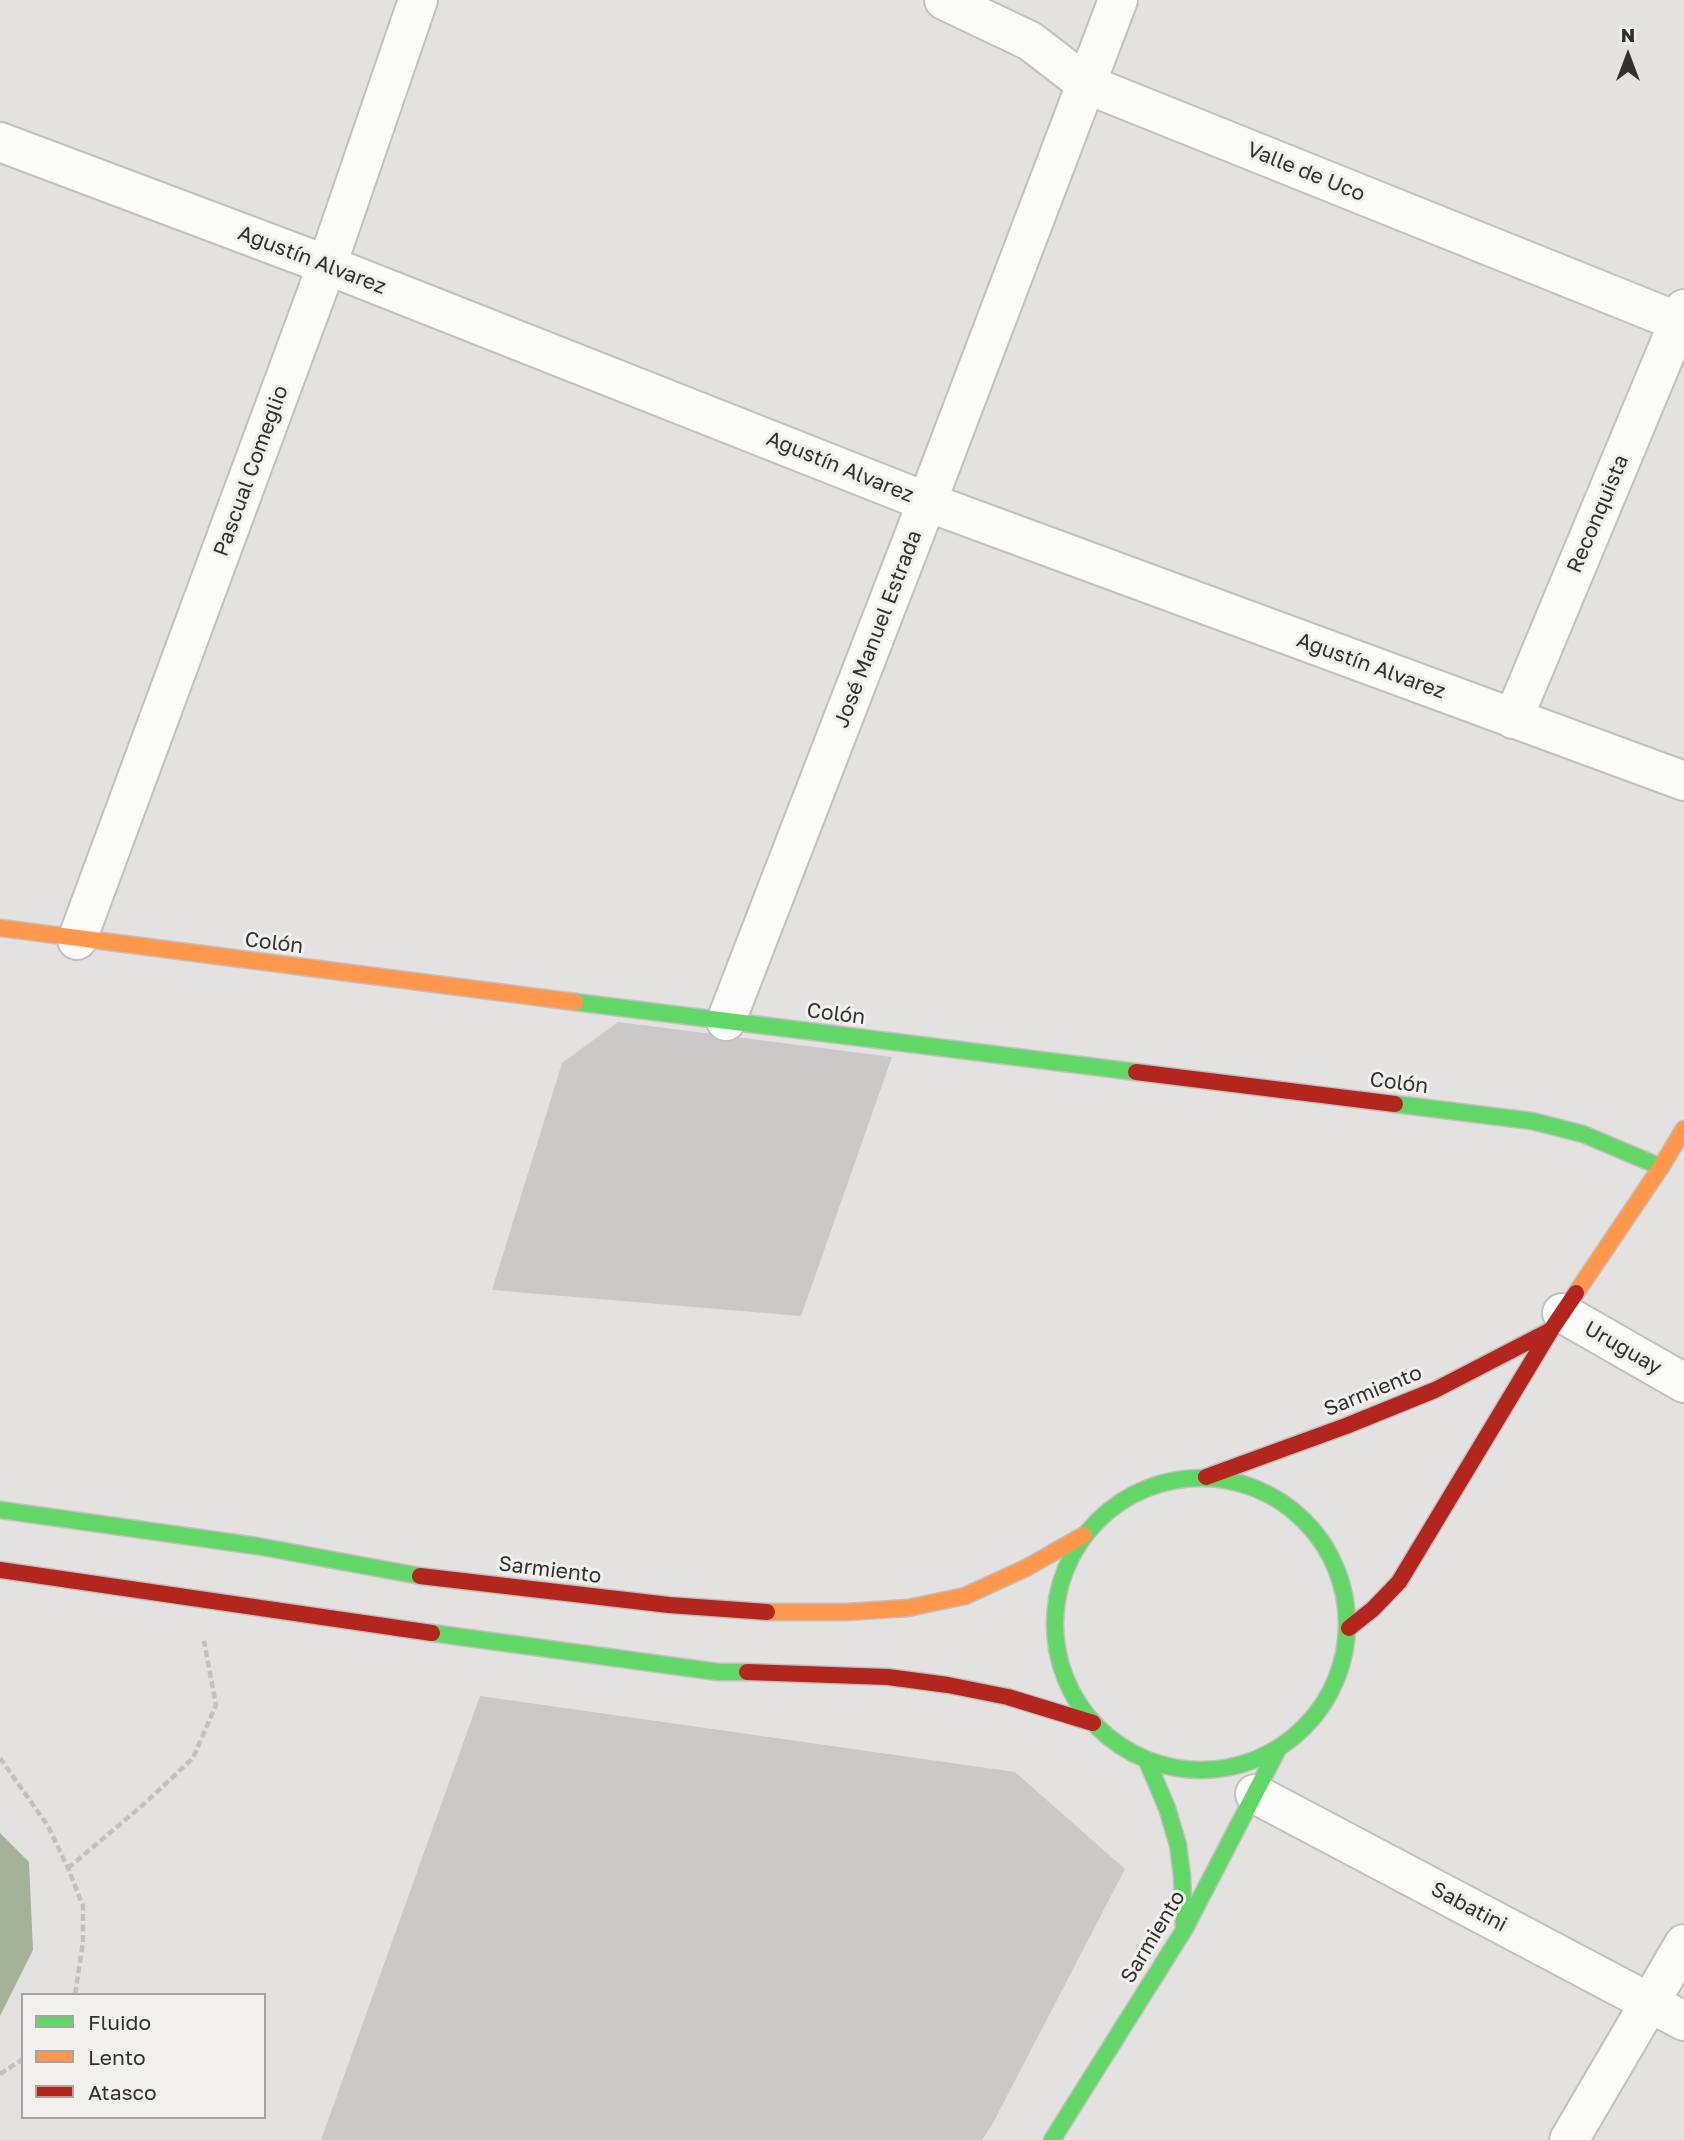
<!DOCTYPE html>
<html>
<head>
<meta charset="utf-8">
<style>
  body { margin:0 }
  #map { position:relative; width:1684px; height:2140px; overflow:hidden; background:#e4e2e0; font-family:"Golos Text",sans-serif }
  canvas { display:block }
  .legend { position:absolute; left:21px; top:1993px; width:245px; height:126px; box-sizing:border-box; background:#f2f0ec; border:2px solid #a5a4a0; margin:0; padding:9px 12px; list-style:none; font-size:21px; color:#32312f }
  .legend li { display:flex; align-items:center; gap:14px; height:35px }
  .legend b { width:35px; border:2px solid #a5a4a0 }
  .north { position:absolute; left:1593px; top:21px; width:70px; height:70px; -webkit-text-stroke:5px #f2f0ec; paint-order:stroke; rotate:0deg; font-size:19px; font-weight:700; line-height:28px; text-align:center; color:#32312f }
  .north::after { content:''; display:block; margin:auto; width:24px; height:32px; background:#32312f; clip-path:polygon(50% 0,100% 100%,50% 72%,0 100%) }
</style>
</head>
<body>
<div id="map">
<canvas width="1684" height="2140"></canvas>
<ul class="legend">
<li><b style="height:9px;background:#63d668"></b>Fluido</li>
<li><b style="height:9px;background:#ff974d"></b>Lento</li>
<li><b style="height:9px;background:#b3261e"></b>Atasco</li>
</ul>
<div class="north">N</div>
</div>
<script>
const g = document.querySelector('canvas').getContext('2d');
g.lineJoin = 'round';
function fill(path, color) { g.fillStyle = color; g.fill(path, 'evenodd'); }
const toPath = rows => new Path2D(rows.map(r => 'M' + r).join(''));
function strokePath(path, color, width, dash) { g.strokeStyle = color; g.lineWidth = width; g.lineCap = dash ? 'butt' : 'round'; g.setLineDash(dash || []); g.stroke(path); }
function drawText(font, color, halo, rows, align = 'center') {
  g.font = font + ' "Golos Text",sans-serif'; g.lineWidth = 6; g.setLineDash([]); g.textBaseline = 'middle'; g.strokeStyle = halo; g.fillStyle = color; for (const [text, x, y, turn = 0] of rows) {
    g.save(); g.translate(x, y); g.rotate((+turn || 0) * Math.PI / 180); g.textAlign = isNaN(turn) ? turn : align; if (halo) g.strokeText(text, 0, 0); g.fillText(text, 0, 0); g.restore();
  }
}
fill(toPath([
  [0,1833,29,1862,33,1950,0,2016]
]), '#a3b299');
fill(toPath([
  [618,1022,892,1057,801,1316,492,1290,562,1063],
  [480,1696,1015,1772,1125,1869,992,2125,982,2140,321,2140]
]), '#cac9c7');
const street = toPath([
  [944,0,1030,41,1086,84,1679,322],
  [0,142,327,265,927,502,1684,781],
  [1513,719,1684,309],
  [77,940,327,265,418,0],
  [726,1021,927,502,1118,0],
  [1562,1313,1684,1383],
  [1255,1794,1684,2021],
  [1569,2140,1684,1944]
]);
const fast = toPath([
  [575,1002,1136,1072],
  [1395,1104,1532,1121,1583,1134,1661,1167],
  '1055 1624a146 146 0 1 1 292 0a146 146 0 1 1-292 0Z',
  [0,1510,257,1546,420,1576],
  [432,1633,718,1672,747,1672],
  [1147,1761,1167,1808,1178,1845,1182,1876,1184,1928],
  [1052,2140,1184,1930,1278,1749]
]);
const slow = toPath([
  [0,928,575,1002],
  [1576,1293,1661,1167,1684,1129],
  [767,1612,846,1612,908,1608,965,1596,1026,1568,1084,1535]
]);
const jam = toPath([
  [1136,1072,1395,1104],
  [1206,1477,1346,1426,1435,1390,1551,1330],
  [0,1570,432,1633],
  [420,1576,669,1605,767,1612],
  [1349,1628,1373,1609,1399,1582,1551,1330,1576,1293],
  [747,1672,888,1677,948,1685,1008,1697,1093,1723]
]);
strokePath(street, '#c2c0bf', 42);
strokePath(fast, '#c2c0bf', 19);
strokePath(slow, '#c2c0bf', 19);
strokePath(jam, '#c2c0bf', 19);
strokePath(toPath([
  [0,1758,48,1826,68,1868,83,1906,83,1942,75,1995],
  [68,1868,144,1804,193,1758,216,1705,204,1641],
  [0,2074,23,2059]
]), '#c1c1bf', 4.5, [7, 3.5]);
strokePath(street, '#fbfbfa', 38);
strokePath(fast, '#63d668', 16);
strokePath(slow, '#ff974d', 16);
strokePath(jam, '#b3261e', 16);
drawText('21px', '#32312f', '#f2f0ec', [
  ["Valle de Uco",1306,172,22],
  ["Agustín Alvarez",312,260,21],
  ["Agustín Alvarez",840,467,22],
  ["Pascual Comeglio",251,471,-70],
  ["Reconquista",1598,514,-67],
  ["José Manuel Estrada",878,629,-69],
  ["Agustín Alvarez",1371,666,20],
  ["Colón",274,943,7],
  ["Colón",836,1014,7],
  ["Colón",1399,1083,7],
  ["Uruguay",1623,1348,30],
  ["Sarmiento",1373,1391,-22],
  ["Sarmiento",550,1570,7],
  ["Sabatini",1469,1907,28],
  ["Sarmiento",1153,1937,-59]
]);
</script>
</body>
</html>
